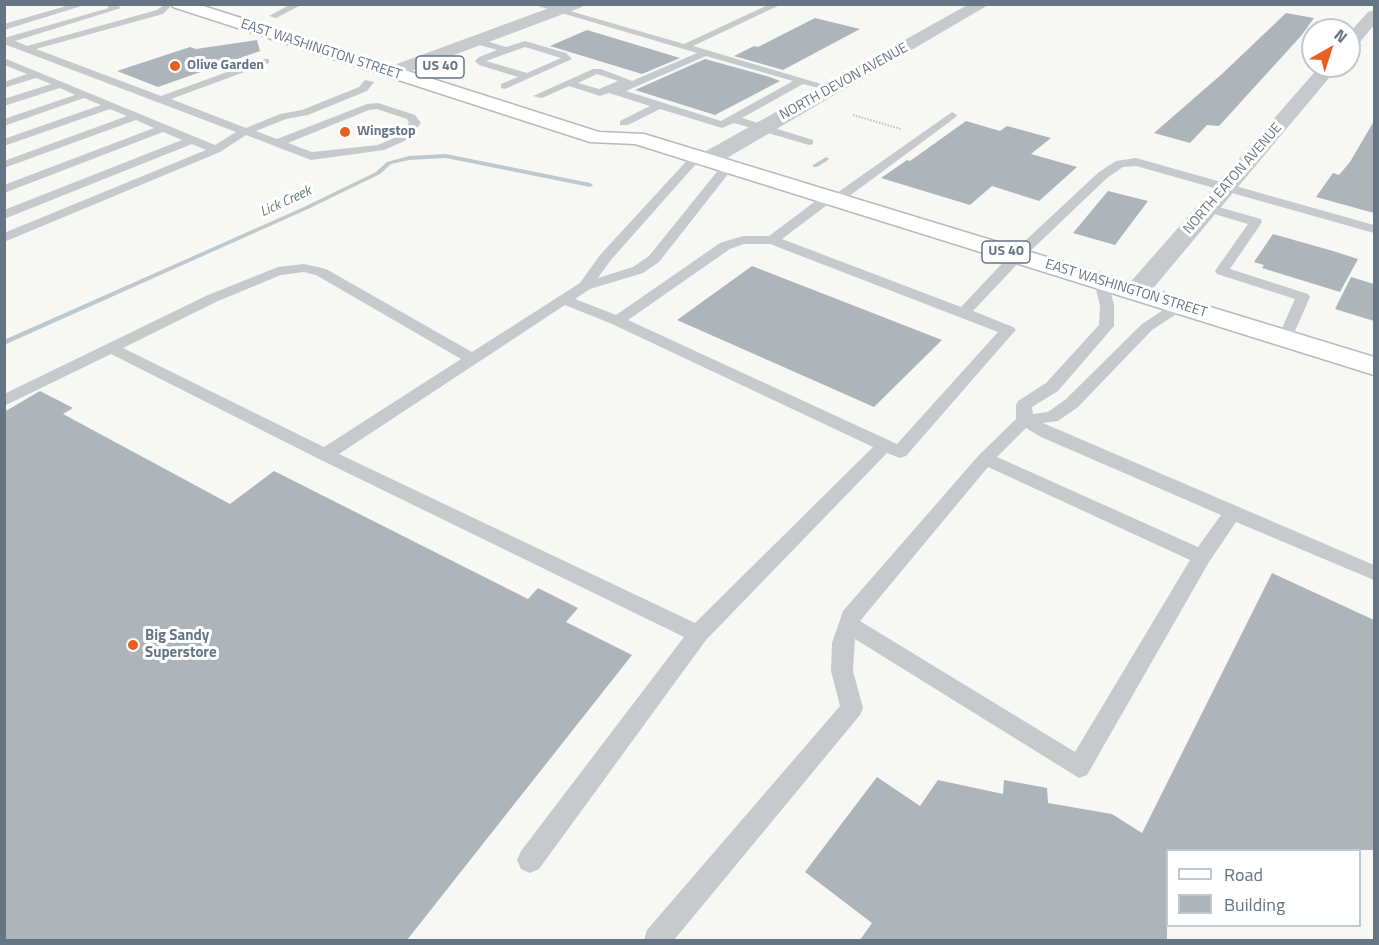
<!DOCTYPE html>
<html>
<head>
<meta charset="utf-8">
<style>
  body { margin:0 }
  #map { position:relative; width:1379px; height:945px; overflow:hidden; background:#f7f7f4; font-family:"Titillium Web",sans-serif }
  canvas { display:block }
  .frame { position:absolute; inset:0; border:6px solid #657586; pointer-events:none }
  .legend { position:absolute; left:1166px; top:849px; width:195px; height:78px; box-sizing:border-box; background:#fff; border:2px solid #c1c8cf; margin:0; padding:8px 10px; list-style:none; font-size:18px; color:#657586 }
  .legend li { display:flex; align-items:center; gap:12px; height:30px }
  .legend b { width:30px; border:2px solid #c1c8cf }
  .north { position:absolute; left:1301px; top:18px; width:60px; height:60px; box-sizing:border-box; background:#fff; border:2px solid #c1c8cf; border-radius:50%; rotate:39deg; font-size:16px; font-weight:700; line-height:24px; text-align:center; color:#657586 }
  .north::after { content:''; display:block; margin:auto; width:21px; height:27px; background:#e95f22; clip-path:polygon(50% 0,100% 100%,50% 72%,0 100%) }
</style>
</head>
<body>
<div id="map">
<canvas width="1379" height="945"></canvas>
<div class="frame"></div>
<ul class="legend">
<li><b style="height:8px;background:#fff"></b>Road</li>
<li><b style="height:16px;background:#adb5bb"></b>Building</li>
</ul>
<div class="north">N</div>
</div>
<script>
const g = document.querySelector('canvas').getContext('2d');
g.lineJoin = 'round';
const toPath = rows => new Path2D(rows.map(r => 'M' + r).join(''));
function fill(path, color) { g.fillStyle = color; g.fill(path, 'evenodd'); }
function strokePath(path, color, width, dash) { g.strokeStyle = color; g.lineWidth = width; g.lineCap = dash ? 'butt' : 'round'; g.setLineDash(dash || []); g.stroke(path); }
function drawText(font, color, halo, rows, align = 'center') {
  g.font = font + ' "Titillium Web",sans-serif'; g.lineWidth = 6; g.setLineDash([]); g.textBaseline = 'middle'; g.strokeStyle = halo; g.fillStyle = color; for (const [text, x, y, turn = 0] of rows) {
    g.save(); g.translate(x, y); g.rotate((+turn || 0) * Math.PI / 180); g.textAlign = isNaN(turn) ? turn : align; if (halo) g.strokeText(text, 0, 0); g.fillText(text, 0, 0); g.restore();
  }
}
fill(toPath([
  [446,154,590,183,593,185,590,187,446,158,409,160,391,164,380,174,308,209,4,345,4,340,304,207,376,172,387,162,409,156,446,154],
  [826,157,829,159,828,160,817,167,813,167,813,165,826,157]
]), '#bec9cd');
fill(toPath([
  [1286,13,1314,18,1301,36,1219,126,1207,125,1190,143,1154,133,1223,73],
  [815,18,860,29,783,70,734,56,754,46,758,47],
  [587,30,680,58,642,74,550,46],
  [257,40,260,51,158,87,117,71,190,47,196,49],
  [705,59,770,77,780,81,715,115,635,90],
  [966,121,1000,131,1007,126,1051,138,1031,154,1077,167,1039,201,992,186,970,205,881,178,907,160,910,161],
  [1374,121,1374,213,1316,197,1333,173,1339,175,1350,162],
  [1108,191,1148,201,1115,245,1073,233],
  [1273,234,1333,251,1358,259,1340,292,1262,268,1264,265,1254,262],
  [752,266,942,340,874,407,677,320],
  [1351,277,1374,284,1374,321,1335,309],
  [40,391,73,408,63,414,230,504,274,471,528,599,538,588,578,608,566,622,632,655,407,940,4,940,4,412],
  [1272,573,1374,620,1374,850,1167,850,1167,940,860,940,872,923,805,872,877,777,920,806,938,780,1003,794,1004,780,1047,788,1048,803,1112,814,1142,833]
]), '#adb5bb');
const primary = toPath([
  [171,4,197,4,599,132,644,134,1374,357,1374,375,635,144,590,142,173,7,171,4]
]);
strokePath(primary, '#b7bbbf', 3);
strokePath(toPath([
  [853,115,901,129]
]), '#c0c2c4', 2, [1.5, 1.5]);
fill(toPath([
  [73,4,88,4,4,30,4,24,73,4],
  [104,4,116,4,121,8,15,41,27,46,157,10,166,4,170,7,163,14,36,49,161,96,263,59,269,59,269,63,171,99,246,128,280,114,302,110,359,87,365,80,374,82,367,91,308,115,286,119,256,131,277,139,367,104,378,103,415,115,421,123,409,139,384,150,311,160,246,135,220,152,4,242,4,233,206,150,192,144,4,219,4,210,182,140,163,132,4,193,4,185,154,128,136,120,4,168,4,161,127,116,110,109,4,146,4,139,101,105,84,98,4,126,4,119,75,95,60,88,4,106,4,99,51,84,36,78,4,88,4,82,27,74,4,65,4,58,215,145,236,132,4,44,4,38,109,8,104,4],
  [377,109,407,119,409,123,401,135,378,145,312,152,288,143,369,110,377,109],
  [291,4,303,4,276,18,269,16,291,4],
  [531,4,546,4,684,44,770,4,782,4,693,46,838,89,833,92,803,84,742,118,813,140,813,144,809,145,734,123,722,128,660,109,628,125,620,125,620,121,650,106,609,93,600,96,569,86,542,98,533,96,593,69,601,69,632,81,697,53,531,4],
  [706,56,793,81,721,121,626,91,706,56],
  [597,74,618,81,599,89,578,83,597,74],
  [476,38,506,47,525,41,566,53,572,59,505,89,501,88,501,84,518,77,479,65,475,61,479,57,497,50,473,43,473,39,476,38],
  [525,47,561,58,527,73,486,61,525,47],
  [952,112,957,115,956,117,840,203,831,202,782,239,961,307,1012,253,1099,172,1116,161,1136,158,1374,225,1374,233,1136,166,1123,167,1107,178,1022,259,973,311,1013,327,1016,330,1013,333,906,456,900,458,887,453,706,640,539,869,530,873,521,869,517,860,521,851,684,637,319,459,111,354,4,406,4,394,208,295,278,267,304,264,326,269,472,352,580,283,600,255,693,154,701,154,703,156,610,261,598,278,633,267,649,256,724,163,732,163,732,169,659,262,643,273,590,289,575,299,616,315,720,243,743,236,769,236,825,194,834,195,952,112],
  [744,244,770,244,998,332,897,444,628,320,730,249,744,244],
  [304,272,316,275,461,359,324,447,123,348,218,301,281,275,304,272],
  [565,305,612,324,873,447,695,623,339,454,565,305],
  [1208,204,1261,219,1262,222,1230,269,1308,294,1310,297,1290,342,1285,344,1277,339,1295,299,1217,274,1215,271,1248,224,1204,211,1202,208,1208,204],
  [1101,278,1108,282,1114,305,1114,326,1058,391,1032,407,1033,414,1048,412,1066,399,1142,324,1174,303,1184,303,1186,306,1184,309,1152,330,1078,407,1058,421,1043,423,1374,565,1374,580,1236,522,1209,562,1087,775,1079,778,855,639,853,671,863,708,860,715,674,940,644,940,647,930,840,706,831,671,832,643,843,611,979,455,1016,419,1016,405,1018,401,1046,383,1099,325,1100,305,1094,282,1101,278],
  [1026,428,1041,437,1221,515,1198,547,997,457,1026,428],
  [988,467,1190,560,1075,752,860,621,988,467]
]), '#c7cacd');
fill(toPath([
  [560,4,584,4,582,7,398,76,392,78,386,76,383,72,386,68,560,4],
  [969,4,990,4,715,165,707,166,699,165,696,160,699,155,969,4],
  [1374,10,1374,25,1355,48,1349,49,1349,33,1368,12,1374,10],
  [1320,66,1339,66,1145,298,1136,300,1127,298,1123,292,1127,286,1320,66]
]), '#c7cacd');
fill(primary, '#fff');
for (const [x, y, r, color] of [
  [175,66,6,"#e95f22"],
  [345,132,6,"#e95f22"],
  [133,645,6,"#e95f22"]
]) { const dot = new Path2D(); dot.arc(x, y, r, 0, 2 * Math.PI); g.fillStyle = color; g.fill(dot); strokePath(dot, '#fff', 2); }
drawText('14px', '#657586', '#fff', [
  ["EAST WASHINGTON STREET",321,50,18],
  ["NORTH DEVON AVENUE",844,82,-29],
  ["NORTH EATON AVENUE",1233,179,-49],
  ["EAST WASHINGTON STREET",1126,289,17]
]);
drawText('bold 14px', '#657586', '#fff', [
  ["Olive Garden",187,66],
  ["Wingstop",357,132]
], 'left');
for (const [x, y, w] of [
  [440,67,48],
  [1006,252,48]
]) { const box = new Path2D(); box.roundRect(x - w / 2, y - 11, w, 22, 4.5); g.fillStyle = '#fff'; g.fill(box); strokePath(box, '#657586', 1.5); }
drawText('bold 14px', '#657586', null, [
  ["US 40",440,67],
  ["US 40",1006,252]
]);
drawText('italic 14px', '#607782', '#fff', [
  ["Lick Creek",286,202,-25]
]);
drawText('bold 15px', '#657586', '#fff', [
  ["Big Sandy",145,636],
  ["Superstore",145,653]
], 'left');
</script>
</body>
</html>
